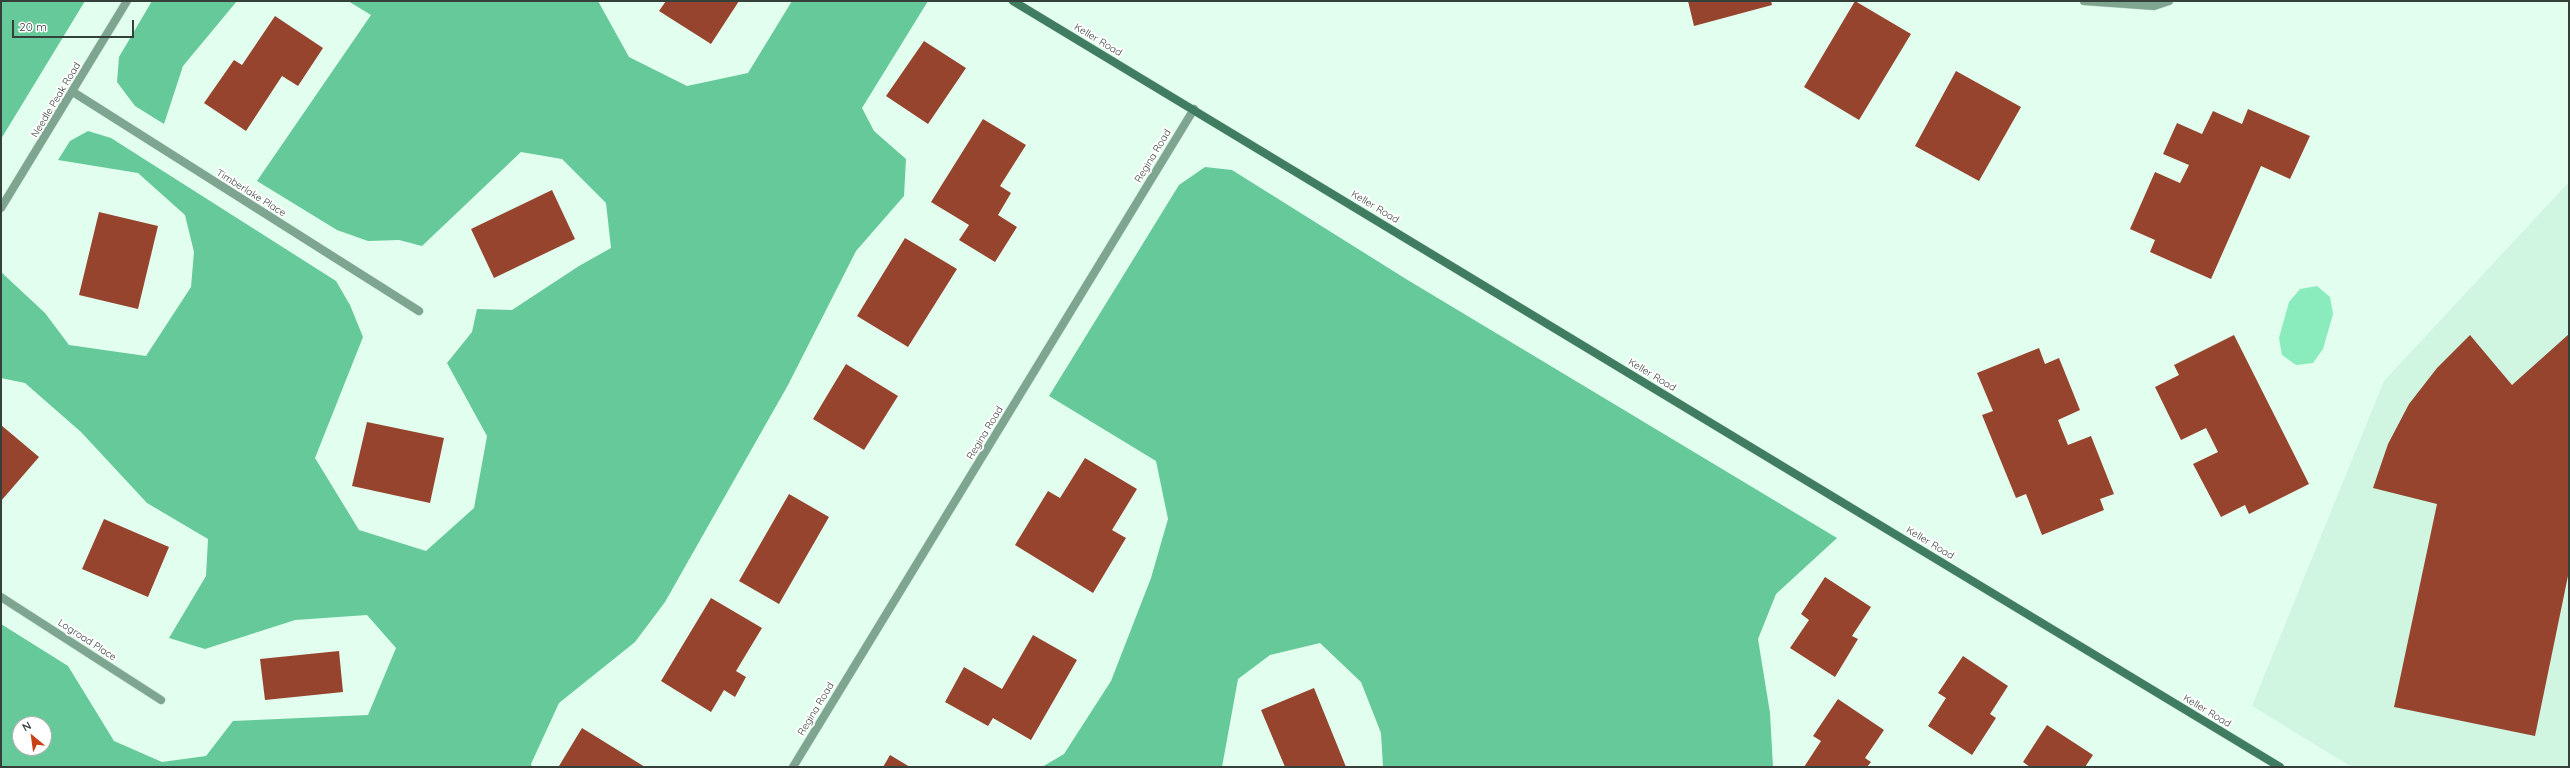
<!DOCTYPE html>
<html>
<head>
<meta charset="utf-8">
<style>
  body { margin:0 }
  #map { position:relative; width:2570px; height:768px; overflow:hidden; background:#e1feee; font-family:Quicksand,sans-serif }
  canvas { display:block }
  .frame { position:absolute; inset:0; border:2px solid #35403a; pointer-events:none }
  .north { position:absolute; left:12px; top:716px; width:40px; height:40px; box-sizing:border-box; background:#fff; border:1px solid #aeb3b0; border-radius:50%; rotate:331deg; font-size:11px; font-weight:700; line-height:16px; text-align:center; color:#35403a }
  .north::after { content:''; display:block; margin:auto; width:14px; height:18px; background:#c84016; clip-path:polygon(50% 0,100% 100%,50% 72%,0 100%) }
  .scale { position:absolute; left:12px; top:20px; width:122px; height:18px; box-sizing:border-box; border:2px solid #35403a; border-top:0; padding-left:5px; font-size:12px; line-height:14px; white-space:nowrap; color:#35403a; -webkit-text-stroke:3px #fff; paint-order:stroke }
</style>
</head>
<body>
<div id="map">
<canvas width="2570" height="768"></canvas>
<div class="frame"></div>
<div class="north">N</div>
<div class="scale">20 m</div>
</div>
<script>
const g = document.querySelector('canvas').getContext('2d');
g.lineJoin = 'round';
function fill(path, color) { g.fillStyle = color; g.fill(path, 'evenodd'); }
const toPath = rows => new Path2D(rows.map(r => 'M' + r).join(''));
function strokePath(path, color, width, dash) { g.strokeStyle = color; g.lineWidth = width; g.lineCap = dash ? 'butt' : 'round'; g.setLineDash(dash || []); g.stroke(path); }
function drawText(font, color, halo, rows, align = 'center') {
  g.font = font + ' Quicksand,sans-serif'; g.lineWidth = 4; g.setLineDash([]); g.textBaseline = 'middle'; g.strokeStyle = halo; g.fillStyle = color; for (const [text, x, y, turn = 0] of rows) {
    g.save(); g.translate(x, y); g.rotate((+turn || 0) * Math.PI / 180); g.textAlign = isNaN(turn) ? turn : align; if (halo) g.strokeText(text, 0, 0); g.fillText(text, 0, 0); g.restore();
  }
}
fill(toPath([
  [2569,182,2569,767,2352,767,2252,706,2384,381]
]), '#d0f5e1');
fill(toPath([
  [1,1,85,1,1,139],
  [152,1,237,1,183,66,164,124,135,106,117,82,119,57],
  [348,1,598,1,629,57,687,86,748,73,792,1,928,1,862,108,874,131,906,159,904,196,856,251,788,385,665,602,635,642,559,703,531,764,532,767,1,767,1,624,68,666,114,741,162,762,206,756,233,721,368,715,396,648,367,615,295,620,205,649,169,638,206,576,208,539,147,503,81,432,25,383,1,378,1,272,45,313,69,345,146,356,191,287,194,252,185,215,138,173,58,160,70,141,88,131,111,138,336,281,350,305,363,337,315,458,359,530,426,551,474,508,487,436,447,363,472,332,477,309,512,310,579,266,611,248,606,203,562,159,521,152,422,246,399,240,368,241,337,230,257,181,371,15],
  [20,724,44,724,44,748,20,748],
  [1205,167,1232,170,1406,279,1837,538,1776,594,1758,639,1770,713,1773,767,1383,767,1381,733,1361,682,1320,643,1270,655,1238,679,1222,767,1042,767,1064,754,1111,681,1151,578,1168,519,1156,461,1049,396,1179,185]
]), '#66c99a');
fill(toPath([
  [2317,286,2330,297,2333,314,2323,349,2313,363,2296,365,2282,355,2279,338,2289,302,2300,289]
]), '#8aecbc');
fill(toPath([
  [666,1,739,1,711,44,659,11],
  [1688,1,1771,1,1772,5,1694,26],
  [1855,1,1911,34,1859,120,1804,87],
  [275,16,323,48,298,86,282,76,246,131,204,103,234,60,242,65],
  [924,41,966,68,928,124,886,96],
  [1956,71,2021,107,1979,181,1915,146],
  [2248,109,2310,136,2290,179,2261,166,2211,279,2150,252,2155,240,2130,229,2155,172,2180,183,2189,165,2163,154,2177,123,2202,134,2213,111,2242,124],
  [983,119,1026,145,1000,186,1011,193,998,215,1017,227,995,262,959,240,969,225,931,202],
  [552,190,575,239,494,278,471,229],
  [99,212,158,226,138,309,79,295],
  [905,238,957,269,908,347,857,316],
  [2569,334,2569,571,2535,736,2394,707,2437,504,2373,488,2388,444,2409,404,2437,368,2470,335,2512,385],
  [2234,335,2309,484,2249,514,2245,505,2221,517,2193,464,2218,452,2206,428,2181,440,2155,387,2179,375,2174,365],
  [2039,348,2045,364,2059,358,2080,410,2058,420,2068,445,2091,436,2114,494,2100,499,2104,510,2042,535,2026,494,2016,498,1982,415,1993,411,1977,373],
  [846,364,898,396,864,450,813,419],
  [367,422,444,438,430,503,352,486],
  [1,425,39,457,1,501],
  [1085,458,1137,489,1112,530,1126,538,1093,593,1015,545,1048,491,1060,498],
  [789,494,829,517,779,604,739,581],
  [104,519,169,547,148,597,82,569],
  [1825,577,1871,607,1852,636,1858,639,1835,677,1790,648,1809,620,1801,614],
  [711,598,762,628,736,671,746,677,735,697,724,690,711,712,661,681],
  [1033,635,1077,660,1031,740,993,718,988,726,945,702,964,667,1002,689],
  [339,651,343,692,265,700,260,659],
  [1963,656,2008,686,1990,714,1996,718,1972,755,1928,726,1946,698,1938,693],
  [1314,688,1346,767,1285,767,1261,710],
  [1838,699,1884,730,1865,758,1871,762,1867,767,1804,767,1821,741,1813,736],
  [2047,725,2093,755,2085,767,2030,767,2023,762],
  [582,728,645,767,559,766],
  [890,755,910,767,883,767]
]), '#96442e');
const street = toPath([
  [2084,1,2154,6,2169,1],
  [73,92,419,311],
  [1,208,127,1],
  [1,597,161,700],
  [793,767,1194,109]
]);
const secondary = toPath([
  [1013,1,2280,767]
]);
strokePath(street, '#bfd8ca', 9);
strokePath(secondary, '#bfd8ca', 9);
strokePath(street, '#7ea590', 8);
strokePath(secondary, '#407d60', 8);
drawText('10px', '#35403a', '#fff', [
  ["Keller Road",1098,40,31],
  ["Needle Peak Road",56,100,-59],
  ["Regina Road",1153,156,-59],
  ["Timberlake Place",251,193,32],
  ["Keller Road",1375,207,31],
  ["Keller Road",1652,375,31],
  ["Regina Road",985,433,-59],
  ["Keller Road",1930,543,31],
  ["Logroad Place",87,640,33],
  ["Regina Road",816,709,-59],
  ["Keller Road",2207,711,31]
]);
</script>
</body>
</html>
